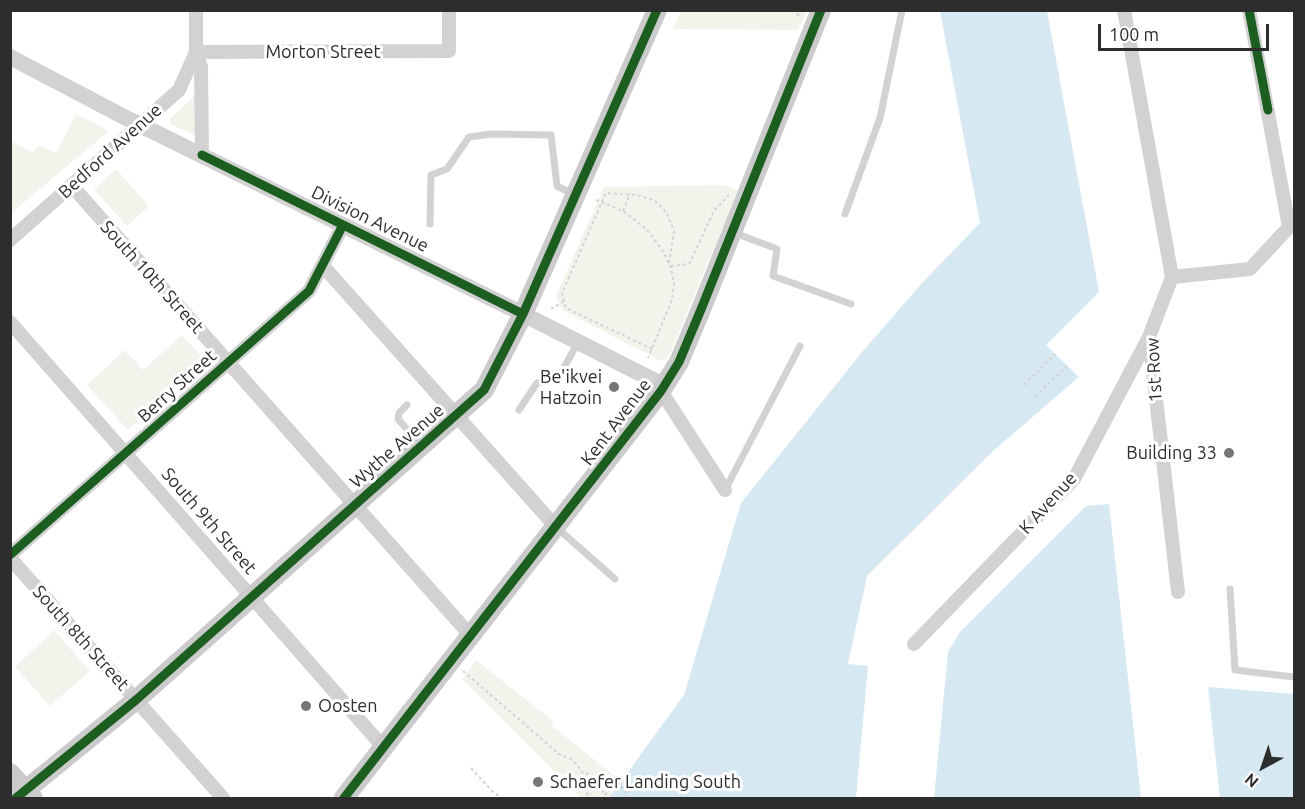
<!DOCTYPE html>
<html>
<head>
<meta charset="utf-8">
<style>
  body { margin:0 }
  #map { position:relative; width:1305px; height:809px; overflow:hidden; background:#fff; font-family:Ubuntu,sans-serif }
  canvas { display:block }
  .frame { position:absolute; inset:0; border:12px solid #2d2d2d; pointer-events:none }
  .north { position:absolute; left:1233px; top:737px; width:60px; height:60px; -webkit-text-stroke:4px #fff; paint-order:stroke; rotate:220deg; font-size:16px; font-weight:700; line-height:24px; text-align:center; color:#2d2d2d }
  .north::after { content:''; display:block; margin:auto; width:21px; height:27px; background:#2d2d2d; clip-path:polygon(50% 0,100% 100%,50% 72%,0 100%) }
  .scale { position:absolute; left:1098px; top:24px; width:171px; height:27px; box-sizing:border-box; border:3px solid #2d2d2d; border-top:0; padding-left:8px; font-size:18px; line-height:21px; white-space:nowrap; color:#2d2d2d; -webkit-text-stroke:4px #fff; paint-order:stroke }
</style>
</head>
<body>
<div id="map">
<canvas width="1305" height="809"></canvas>
<div class="frame"></div>
<div class="north">N</div>
<div class="scale">100 m</div>
</div>
<script>
const g = document.querySelector('canvas').getContext('2d');
g.lineJoin = 'round';
function fill(path, color) { g.fillStyle = color; g.fill(path, 'evenodd'); }
const toPath = rows => new Path2D(rows.map(r => 'M' + r).join(''));
function strokePath(path, color, width, dash) { g.strokeStyle = color; g.lineWidth = width; g.lineCap = dash ? 'butt' : 'round'; g.setLineDash(dash || []); g.stroke(path); }
function drawText(font, color, halo, rows, align = 'center') {
  g.font = font + ' Ubuntu,sans-serif'; g.lineWidth = 6; g.setLineDash([]); g.textBaseline = 'middle'; g.strokeStyle = halo; g.fillStyle = color; for (const [text, x, y, turn = 0] of rows) {
    g.save(); g.translate(x, y); g.rotate((+turn || 0) * Math.PI / 180); g.textAlign = isNaN(turn) ? turn : align; if (halo) g.strokeText(text, 0, 0); g.fillText(text, 0, 0); g.restore();
  }
}
fill(toPath([
  [681,11,681,10,807,11,798,30,673,29],
  [193,97,196,98,196,135,171,125,170,119],
  [76,114,109,131,11,213,11,141,33,153,39,145,56,153],
  [116,169,149,206,127,226,94,189],
  [724,185,738,191,668,358,661,361,562,310,556,296,604,187],
  [182,335,204,359,128,430,87,385,125,350,143,370],
  [54,630,90,671,50,706,15,667],
  [476,660,553,721,551,725,622,782,609,798,581,798,462,679]
]), '#f0f4ea');
fill(toPath([
  [940,11,1047,11,1099,292,1046,345,1079,377,992,452,867,576,848,664,868,666,856,798,609,798,684,695,741,503,863,351,922,283,980,223],
  [1109,504,1141,798,934,798,948,652,960,632,1086,506],
  [1208,687,1294,694,1294,798,1220,798]
]), '#d6e8f2');
strokePath(toPath([
  [792,10,802,18],
  [596,200,623,211,645,228,661,248,670,265,674,283,672,300,648,358],
  [623,211,630,194],
  [671,266,689,264,714,211,729,195],
  [551,309,564,301],
  [652,349,566,308,562,293,606,193,636,195,654,200,667,213,674,231,669,263],
  [1024,385,1055,354],
  [1035,397,1067,366],
  [463,671,559,754,573,760,589,781,587,798],
  [471,768,493,792,502,798],
  [586,773,594,777,605,795,615,782,625,790,627,798]
]), '#d2d2d2', 2, [3, 3]);
strokePath(toPath([
  [845,214,880,118,902,10],
  [430,224,431,175,447,169,469,137,491,134,551,135,557,186,575,195],
  [735,233,777,249,773,276,851,304],
  [407,405,399,413,398,419,420,444],
  [519,410,537,383,549,381,560,375,578,342],
  [725,490,800,346],
  [556,527,615,579],
  [1230,589,1235,670,1294,677]
]), '#d2d2d2', 7);
strokePath(toPath([
  [196,10,196,52,201,67,202,155],
  [196,52,449,51,449,10],
  [72,186,471,636],
  [10,240,179,90,196,52],
  [323,266,556,527],
  [1172,277,1250,269,1289,227,1249,10],
  [10,322,384,748],
  [1149,337,1178,592],
  [661,391,725,490],
  [10,555,309,291,343,225],
  [10,558,223,798],
  [914,644,1074,479,1149,337,1172,277,1124,10]
]), '#d2d2d2', 14);
strokePath(toPath([
  [10,57,128,119,523,314,655,381,661,391]
]), '#d2d2d2', 16);
strokePath(toPath([
  [10,773,33,798],
  [16,798,136,700,484,390,523,314,657,10],
  [344,798,661,391,679,362,702,307,821,10]
]), '#cbcbcb', 20);
strokePath(toPath([
  [1249,10,1268,110],
  [202,155,523,314],
  [10,555,309,291,343,225],
  [16,798,136,700,484,390,523,314,657,10],
  [344,798,661,391,679,362,702,307,821,10]
]), '#1b5e20', 9);
for (const [x, y, r, color] of [
  [614,387,6,"#767676"],
  [1229,453,6,"#767676"],
  [306,706,6,"#767676"],
  [538,782,6,"#767676"]
]) { const dot = new Path2D(); dot.arc(x, y, r, 0, 2 * Math.PI); g.fillStyle = color; g.fill(dot); strokePath(dot, '#fff', 2); }
drawText('18px', '#2d2d2d', '#fff', [
  ["Morton Street",323,52],
  ["Bedford Avenue",110,151,-42],
  ["Division Avenue",370,219,26],
  ["South 10th Street",152,277,48],
  ["1st Row",1154,370,-93],
  ["Berry Street",177,386,-42],
  ["Kent Avenue",616,422,-53],
  ["Wythe Avenue",397,446,-41],
  ["K Avenue",1048,503,-48],
  ["South 9th Street",209,521,49],
  ["South 8th Street",81,638,48]
]);
drawText('18px', '#2d2d2d', '#fff', [
  ["Be'ikvei",602,377],
  ["Hatzoin",602,398],
  ["Building 33",1217,453],
  ["Oosten",318,706,"left"],
  ["Schaefer Landing South",550,782,"left"]
], 'right');
</script>
</body>
</html>
